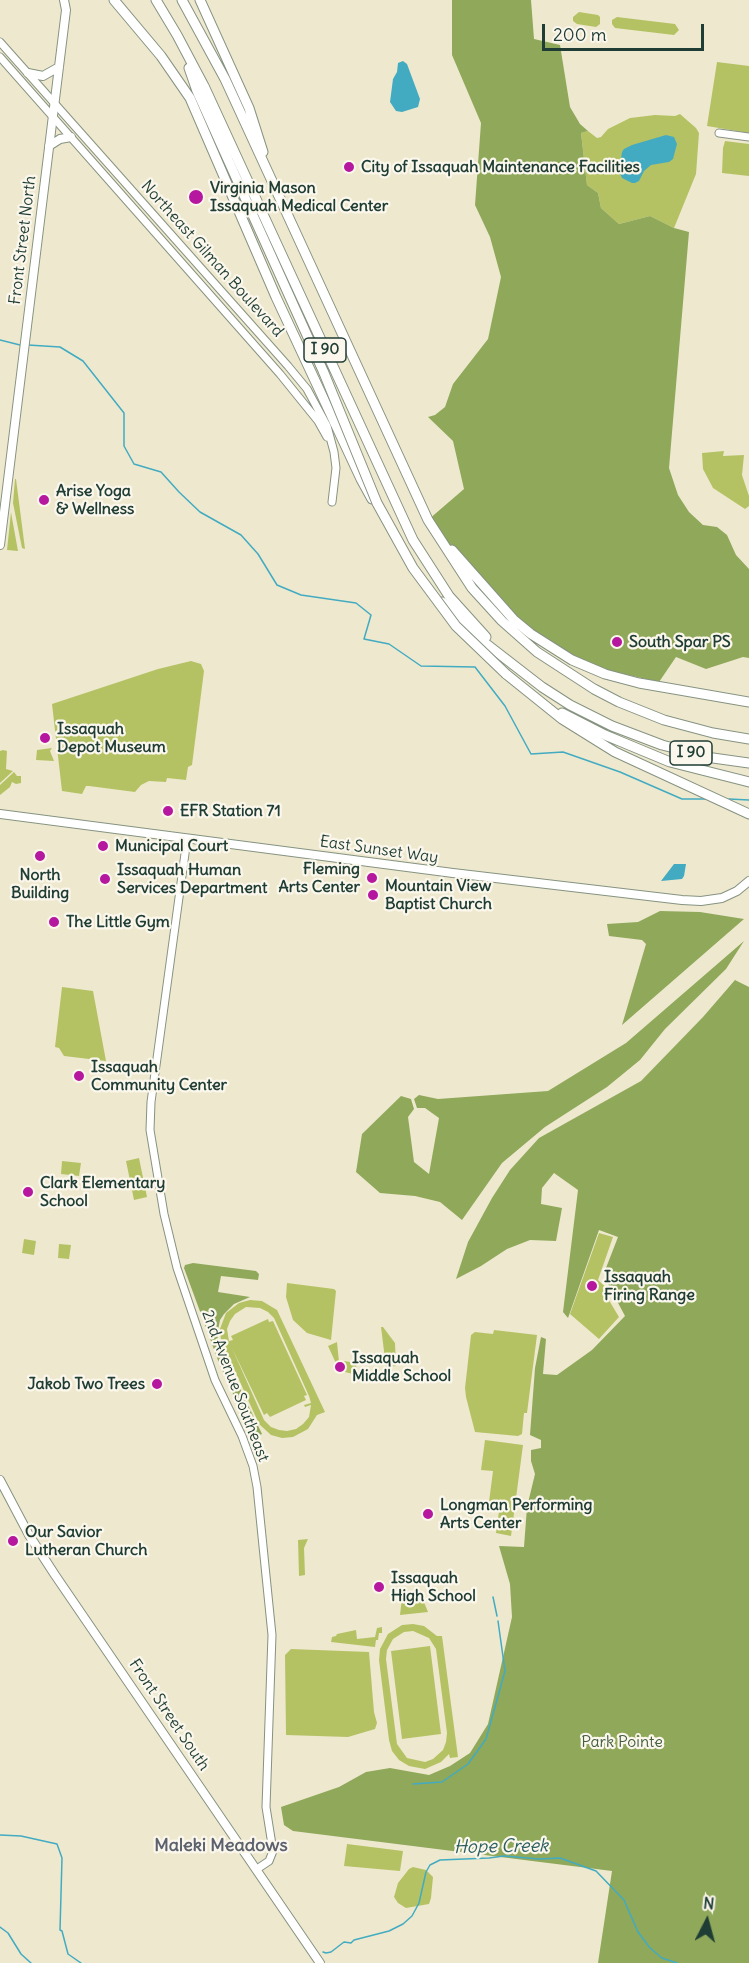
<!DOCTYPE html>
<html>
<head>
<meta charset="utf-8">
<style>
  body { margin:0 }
  #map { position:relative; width:749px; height:1963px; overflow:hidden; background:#eee9ce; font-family:Delius,sans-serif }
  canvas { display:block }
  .north { position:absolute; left:677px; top:1891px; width:60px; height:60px; -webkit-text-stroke:4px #fbf7ec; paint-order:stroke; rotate:6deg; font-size:16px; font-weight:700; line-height:24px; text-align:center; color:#1f3d34 }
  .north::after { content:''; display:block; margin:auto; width:21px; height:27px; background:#1f3d34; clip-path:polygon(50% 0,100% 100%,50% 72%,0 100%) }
  .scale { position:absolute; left:542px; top:24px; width:162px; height:27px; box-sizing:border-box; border:3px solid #1f3d34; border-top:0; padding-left:8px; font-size:18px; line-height:21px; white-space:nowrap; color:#1f3d34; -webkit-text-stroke:4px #fbf7ec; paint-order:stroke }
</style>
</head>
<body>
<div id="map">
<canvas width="749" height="1963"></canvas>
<div class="north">N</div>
<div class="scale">200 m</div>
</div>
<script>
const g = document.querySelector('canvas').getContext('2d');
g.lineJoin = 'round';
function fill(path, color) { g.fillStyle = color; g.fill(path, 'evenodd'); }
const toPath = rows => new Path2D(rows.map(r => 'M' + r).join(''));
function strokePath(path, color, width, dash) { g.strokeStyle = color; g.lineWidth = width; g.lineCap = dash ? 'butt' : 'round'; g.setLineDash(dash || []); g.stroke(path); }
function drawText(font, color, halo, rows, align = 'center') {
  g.font = font + ' Delius,sans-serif'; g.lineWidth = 4.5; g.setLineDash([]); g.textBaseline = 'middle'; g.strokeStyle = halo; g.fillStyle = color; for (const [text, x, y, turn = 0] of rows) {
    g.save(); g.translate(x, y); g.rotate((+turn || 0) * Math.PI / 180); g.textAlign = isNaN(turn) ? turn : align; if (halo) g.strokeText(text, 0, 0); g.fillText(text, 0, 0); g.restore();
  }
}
fill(toPath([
  [579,12,598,15,600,17,600,24,596,27,577,24,573,21,573,17],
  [617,17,675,24,679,30,674,35,615,28,612,24,612,20],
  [717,62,749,66,749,133,707,126],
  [680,114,696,128,699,133,696,174,674,228,650,216,619,224,601,208,598,193,587,185,581,133,588,131,597,138,601,137,608,129,630,118,655,115,675,116],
  [725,141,749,144,749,176,722,173,723,148],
  [724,451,723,456,744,455,742,475,749,496,749,506,745,509,713,488,703,469,702,453],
  [15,479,16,479,25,549,22,548,13,503],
  [11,512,12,518,18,551,7,550],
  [191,661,201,664,204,671,192,765,188,767,186,780,167,778,166,782,149,781,141,785,135,792,89,786,86,786,82,794,62,791,52,704,158,669],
  [52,748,50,751,54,761,36,760,37,750],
  [3,750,7,751,6,769,13,771,0,783,0,751],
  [14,772,17,776,21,776,21,783,16,784,12,782,10,787,0,795,0,785],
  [62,987,93,991,106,1061,64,1056,59,1048,55,1047],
  [139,1158,147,1197,134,1200,126,1161],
  [62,1161,81,1163,79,1176,61,1174],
  [599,1233,613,1237,598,1280,611,1292,607,1297,619,1317,599,1339,570,1314],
  [24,1239,36,1241,34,1255,22,1253],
  [59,1244,71,1245,69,1259,58,1258],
  [287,1283,334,1289,336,1291,331,1340,307,1333,293,1320,286,1297],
  [250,1300,262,1301,277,1310,325,1412,317,1415,308,1429,293,1437,282,1438,271,1435,259,1424,221,1340,220,1329,226,1313,239,1303],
  [246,1307,260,1308,268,1312,274,1318,309,1396,311,1403,304,1405,305,1407,311,1405,309,1417,303,1424,296,1429,287,1431,279,1430,271,1427,264,1420,232,1348,264,1415,267,1413,270,1417,306,1400,304,1396,307,1395,273,1321,269,1322,268,1319,231,1336,233,1340,229,1341,227,1329,230,1321,235,1314],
  [381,1327,383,1327,395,1343,396,1366,386,1367],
  [494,1330,537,1335,527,1413,524,1413,522,1434,518,1436,475,1432,466,1397,465,1388,471,1335,475,1332,493,1334],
  [337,1342,340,1372,328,1346],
  [344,1361,356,1363,357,1375,345,1372],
  [485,1440,523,1445,511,1536,496,1533,500,1504,489,1502,493,1471,481,1470],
  [308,1539,304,1548,305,1575,299,1576,298,1540],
  [421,1595,428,1612,400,1615,402,1598],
  [413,1624,424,1626,437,1636,442,1636,458,1757,450,1758,449,1754,441,1762,425,1769,409,1766,399,1760,392,1751,389,1740,379,1660,380,1649,388,1634,402,1625],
  [413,1631,429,1638,436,1649,447,1733,446,1742,443,1750,433,1759,425,1762,407,1758,397,1744,386,1659,387,1650,393,1639,404,1632],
  [382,1627,382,1633,379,1633,378,1640,376,1640,375,1647,331,1642,332,1637,336,1636,337,1634,356,1630,357,1639,375,1637,377,1628],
  [430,1646,441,1734,402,1739,391,1651],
  [291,1649,369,1652,374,1712,377,1723,375,1729,348,1737,286,1735,285,1655],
  [347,1844,403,1851,400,1871,344,1866],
  [413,1867,426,1870,433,1877,431,1898,429,1904,406,1908,398,1903,394,1897,398,1883,409,1869]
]), '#b4c264');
fill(toPath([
  [452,0,531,0,534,39,560,45,570,107,580,124,588,131,581,133,587,185,598,193,601,208,619,224,650,216,674,228,689,232,669,468,678,495,689,512,703,525,717,527,727,535,736,555,749,569,749,658,743,657,706,669,676,657,659,682,611,671,584,661,562,650,534,632,485,588,428,520,464,489,453,441,428,417,435,415,445,407,453,384,488,339,501,277,490,237,475,205,481,123,452,55],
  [660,911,700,912,744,919,622,1025,646,944,642,940,609,936,607,924,638,922],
  [744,941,726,969,665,1029,640,1060,607,1087,545,1127,502,1163,462,1220,440,1202,415,1196,380,1193,356,1172,362,1134,401,1096,411,1099,414,1109,408,1117,414,1162,429,1174,439,1118,425,1108,417,1108,414,1099,419,1095,438,1099,548,1091,626,1043],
  [735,980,749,987,749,1963,598,1963,612,1871,293,1831,284,1825,281,1807,339,1787,366,1772,390,1768,429,1775,450,1766,470,1753,488,1724,512,1617,510,1584,499,1546,524,1547,527,1507,535,1474,531,1461,531,1450,541,1448,541,1440,530,1435,535,1368,541,1337,546,1339,543,1374,557,1375,592,1350,625,1316,607,1282,606,1268,618,1237,599,1230,568,1318,563,1312,578,1190,554,1173,542,1188,541,1204,562,1208,556,1241,530,1240,507,1249,481,1266,456,1279,468,1242,492,1198,510,1170,539,1138,641,1081,703,1017],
  [193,1263,256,1271,259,1274,258,1280,221,1276,218,1292,250,1297,234,1304,224,1314,220,1320,217,1335,220,1347,262,1434,253,1438,219,1363,184,1268,185,1265]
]), '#8fa85a');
fill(toPath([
  [403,61,407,64,420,99,418,107,402,112,396,111,390,102,393,79,397,72,398,63],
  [666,135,674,137,677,144,673,159,669,162,651,165,644,171,639,181,635,183,632,183,622,178,619,171,622,152,624,149,632,145],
  [674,864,686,864,684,876,682,879,661,881]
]), '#42abc2');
strokePath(toPath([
  [0,340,20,345],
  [28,345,60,347,83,361,124,413,124,446,134,464,161,472,179,492,200,512,241,535,258,554,277,585,301,595,356,603,371,615,364,639,389,644,421,666,475,667,505,706,531,754,563,752,620,772,682,799,706,799],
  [729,799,749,800],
  [493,1597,497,1616],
  [413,1784,442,1782,468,1764,486,1739,505,1671,498,1621],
  [0,1835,21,1836,57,1844,62,1858,60,1930,62,1931,68,1954,81,1963],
  [0,1927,8,1933,21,1954,31,1963],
  [323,1952,326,1953,331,1952,344,1942,351,1943,354,1940,389,1931,403,1924,412,1916,419,1903,426,1872,430,1865,440,1860,489,1858,504,1856,539,1859,560,1858,596,1871,624,1900,638,1932,650,1948,662,1958,677,1963]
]), '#42abc2', 1.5);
const tertiary = toPath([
  [0,42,288,366,307,389,327,426,334,452,336,468,332,502],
  [0,57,280,374,318,421,327,437],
  [719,133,749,137],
  [187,839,151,1102,150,1130,164,1214,177,1268,215,1380,242,1436,253,1466,257,1487,272,1635,266,1807,273,1851,269,1861,257,1869]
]);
const secondary = toPath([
  [28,73,43,76,59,67],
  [49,146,60,139,71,137],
  [0,545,66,10,64,0],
  [0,814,453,873,682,900,701,901,722,898,737,891,749,881],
  [0,1480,29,1535,55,1575,320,1963]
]);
const motorway = toPath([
  [114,0,161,56,190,98,276,297,361,479,372,499],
  [156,0,177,35,204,86,413,540,449,596,486,637],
  [182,0,225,79,428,520,472,588,502,621,537,652,594,689,619,702,664,720,713,733,749,739],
  [200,0,249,108,263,152],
  [189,68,197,91,324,373],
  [452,550,514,620,531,634,572,660,605,674,639,683,749,702],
  [442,602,471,632,542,687,570,705,612,726,662,745,713,758,749,763],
  [506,674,562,719,615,752,749,814],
  [562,713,605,735,670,762,749,782]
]);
strokePath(tertiary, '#869381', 9);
strokePath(secondary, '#869381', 10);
strokePath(motorway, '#869381', 11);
strokePath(tertiary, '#fff', 7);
strokePath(secondary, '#fff', 8);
strokePath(motorway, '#fff', 9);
const motorwayBridge = toPath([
  [324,373,377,503,413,568,456,626,506,674]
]);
strokePath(motorwayBridge, '#869381', 11, []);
strokePath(motorwayBridge, '#fff', 9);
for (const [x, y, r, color] of [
  [349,167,6,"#b5179e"],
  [196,197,8,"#b5179e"],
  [44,500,6,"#b5179e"],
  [617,642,6,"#b5179e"],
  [45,738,6,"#b5179e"],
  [168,811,6,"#b5179e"],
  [103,846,6,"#b5179e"],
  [40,856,6,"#b5179e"],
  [372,878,6,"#b5179e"],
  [105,879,6,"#b5179e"],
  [373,895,6,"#b5179e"],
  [54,922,6,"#b5179e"],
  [79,1076,6,"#b5179e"],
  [28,1192,6,"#b5179e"],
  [592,1286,6,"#b5179e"],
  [340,1367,6,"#b5179e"],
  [157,1384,6,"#b5179e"],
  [428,1514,6,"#b5179e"],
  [13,1541,6,"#b5179e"],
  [379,1587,6,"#b5179e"]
]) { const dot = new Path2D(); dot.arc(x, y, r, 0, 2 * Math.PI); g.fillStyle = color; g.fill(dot); strokePath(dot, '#fbf7ec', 2); }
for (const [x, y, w] of [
  [325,350,42],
  [691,753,42]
]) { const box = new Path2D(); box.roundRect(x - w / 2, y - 12, w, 24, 4.5); g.fillStyle = '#fbf7ec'; g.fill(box); strokePath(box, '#1f3d34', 1.5); }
drawText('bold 15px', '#1f3d34', null, [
  ["I 90",325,350],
  ["I 90",691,753]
]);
drawText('bold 16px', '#1f3d34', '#fbf7ec', [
  ["City of Issaquah Maintenance Facilities",361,167],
  ["Virginia Mason",210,188],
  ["Issaquah Medical Center",210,206],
  ["Arise Yoga",56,491],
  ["& Wellness",56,509],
  ["South Spar PS",629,642],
  ["Issaquah",57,729],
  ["Depot Museum",57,747],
  ["EFR Station 71",180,811],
  ["Municipal Court",115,846],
  ["Fleming",360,869,"right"],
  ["Arts Center",360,887,"right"],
  ["Issaquah Human",117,870],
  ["Services Department",117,888],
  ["North",40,875,"center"],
  ["Building",40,893,"center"],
  ["Mountain View",385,886],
  ["Baptist Church",385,904],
  ["The Little Gym",66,922],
  ["Issaquah",91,1067],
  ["Community Center",91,1085],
  ["Clark Elementary",40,1183],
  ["School",40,1201],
  ["Issaquah",604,1277],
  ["Firing Range",604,1295],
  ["Issaquah",352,1358],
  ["Middle School",352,1376],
  ["Jakob Two Trees",145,1384,"right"],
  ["Longman Performing",440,1505],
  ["Arts Center",440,1523],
  ["Our Savior",25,1532],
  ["Lutheran Church",25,1550],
  ["Issaquah",391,1578],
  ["High School",391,1596]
], 'left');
drawText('16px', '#1f3d34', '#fbf7ec', [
  ["Front Street North",23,240,-83],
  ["Northeast Gilman Boulevard",212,259,48],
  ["East Sunset Way",379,850,8],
  ["2nd Avenue Southeast",235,1386,69],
  ["Front Street South",169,1715,56]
]);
drawText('16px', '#445e40', '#fbf7ec', [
  ["Park Pointe",622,1742]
]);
drawText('bold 18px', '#5b616d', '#fbf7ec', [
  ["Maleki Meadows",221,1846]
]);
drawText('italic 18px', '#2a5e5f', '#fbf7ec', [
  ["Hope Creek",501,1847,-1]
]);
</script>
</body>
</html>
